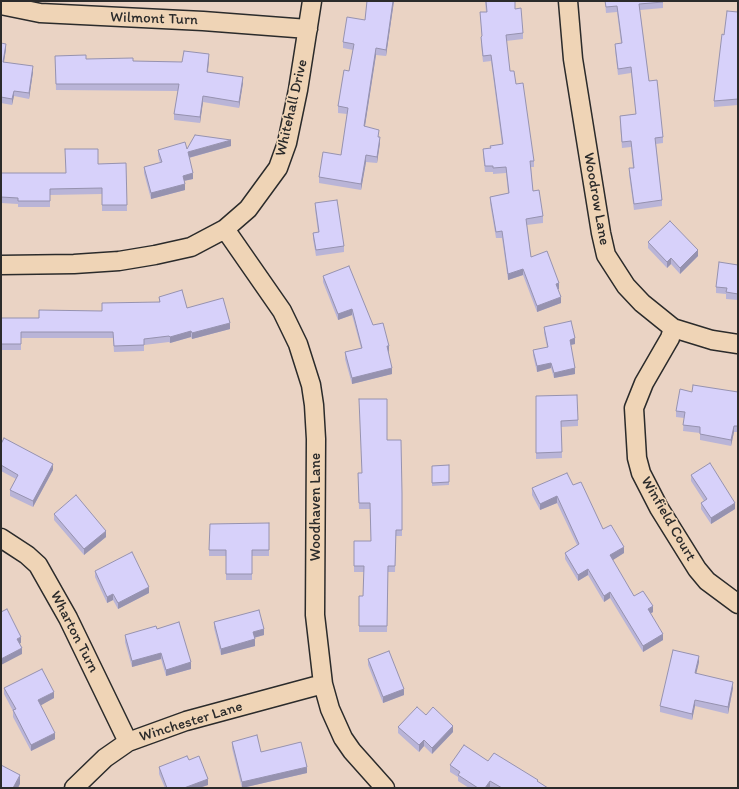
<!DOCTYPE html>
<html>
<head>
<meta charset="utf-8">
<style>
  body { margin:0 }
  #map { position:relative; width:739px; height:789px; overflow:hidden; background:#ead3c4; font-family:Itim,sans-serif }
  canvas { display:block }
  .frame { position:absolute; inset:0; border:2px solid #2b2b2b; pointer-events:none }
</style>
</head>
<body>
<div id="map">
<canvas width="739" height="789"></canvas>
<div class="frame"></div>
</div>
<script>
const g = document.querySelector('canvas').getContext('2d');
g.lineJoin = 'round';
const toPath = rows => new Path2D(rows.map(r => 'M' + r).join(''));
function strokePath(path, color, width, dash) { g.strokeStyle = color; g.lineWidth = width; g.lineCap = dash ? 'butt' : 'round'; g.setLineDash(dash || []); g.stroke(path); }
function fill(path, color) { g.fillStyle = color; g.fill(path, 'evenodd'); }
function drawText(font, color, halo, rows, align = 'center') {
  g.font = font + ' Itim,sans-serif'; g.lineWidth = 3.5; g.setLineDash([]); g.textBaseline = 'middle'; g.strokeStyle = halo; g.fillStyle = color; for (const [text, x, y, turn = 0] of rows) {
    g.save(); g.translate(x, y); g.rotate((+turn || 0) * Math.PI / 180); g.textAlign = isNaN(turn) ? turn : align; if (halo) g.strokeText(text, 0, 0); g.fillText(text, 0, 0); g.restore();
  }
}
const street = toPath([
  [568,1,573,59,601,233,606,255,626,286,642,303,673,328,712,340,738,344],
  [1,5,40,13,203,21,308,29],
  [225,229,282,311,298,344,311,385,314,405,316,439,315,615,323,684,330,709,343,738,352,751,385,788],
  [1,265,74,264,119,261,155,255,191,247,225,229,248,209,278,168,287,143,298,90,312,1],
  [673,328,670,338,644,383,634,408,637,458,641,473,659,508,697,569,707,581,738,604],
  [1,538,27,555,38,565,68,618,128,742],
  [74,788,105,758,128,742,186,721,323,684]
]);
strokePath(street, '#2b2b2b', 21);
strokePath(street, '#efd4b6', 18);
fill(toPath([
  [367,1,394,1,386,56,376,55,365,126,379,137,380,143,377,163,366,162,361,190,319,183,319,177,341,155,347,114,338,113,338,106,349,71,353,50,343,48,343,42,365,20],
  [485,1,515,1,515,9,523,33,523,39,506,41,510,71,516,84,534,161,534,167,531,167,533,191,543,216,543,223,527,225,531,257,559,289,558,289,561,303,537,312,523,275,508,280,502,238,496,238,490,203,490,197,508,193,506,173,493,174,493,172,485,172,483,155,483,149,490,148,502,144,491,61,483,62,481,43,481,37,482,36,480,12,486,12],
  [605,1,663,1,663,8,640,10,649,81,663,137,663,143,656,144,662,200,662,206,634,210,629,174,629,168,633,168,631,147,622,148,620,123,620,116,636,114,631,73,618,75,615,50,615,44,621,43,617,12,606,13],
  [738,12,738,105,714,107,714,101,724,35],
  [1,43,6,49,4,62,33,72,29,99,14,96,12,105,1,103],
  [55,56,86,59,133,61,182,62,209,60,208,72,243,83,239,108,203,102,200,123,174,120,174,114,178,91,56,90],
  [231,146,189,158,193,179,184,181,185,190,151,199,144,173,144,167,160,163,158,155,158,150,187,149],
  [126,163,127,211,102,211,102,194,50,195,50,207,18,207,18,204,1,203,1,173,66,173,98,164],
  [315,203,344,246,344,252,316,256,313,239,313,233,318,232,315,209],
  [648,242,698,256,680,274,671,264,667,268,648,248],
  [738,265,738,300,726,299,726,294,716,293,716,287],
  [323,276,373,325,389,352,388,352,392,374,352,384,345,359,345,352,361,348,352,315,338,320,323,282],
  [159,297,187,308,230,329,192,339,191,337,170,343,169,342,144,345,144,351,114,352,113,338,21,338,21,350,1,350,1,318,39,318,102,311,159,302],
  [544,327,575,344,571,345,575,374,554,378,551,368,537,372,533,355,533,350,547,347,544,333],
  [692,392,738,392,738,432,734,432,731,446,700,440,700,433,683,431,684,418,676,417,676,411],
  [536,396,578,420,578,426,561,427,562,458,536,459],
  [387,440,402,499,402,536,396,536,395,572,388,572,387,632,359,632,359,596,363,596,364,572,354,572,354,541,371,541,370,509,359,509,358,473,362,473],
  [1,444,53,470,33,507,10,496,10,490,16,479,1,471],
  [449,465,449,485,432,486,432,466],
  [691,475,735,509,711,524,701,509,701,503,704,501,691,481],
  [573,485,603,529,624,553,612,560,634,596,653,612,650,614,663,640,643,652,610,598,604,602,588,575,578,581,565,559,565,553,577,545,557,503,540,510,532,495,532,488],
  [54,514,106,537,84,555,54,520],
  [269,523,269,556,252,556,252,580,226,580,226,556,209,556,209,550],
  [95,571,149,593,118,609,113,600,107,603,95,577],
  [214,622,264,635,254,638,255,646,221,655,214,628],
  [157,629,191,669,166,676,161,659,132,667,125,642,125,635],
  [368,659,404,695,383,703,368,665],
  [699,662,696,673,733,688,728,714,695,706,692,720,660,712,660,706],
  [4,688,54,698,40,705,55,739,31,751,13,717,13,711,4,694],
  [426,715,453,732,432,754,424,746,419,752,398,733,398,727],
  [232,742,307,773,242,788,232,748],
  [189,760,208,785,199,788,165,788,159,774,159,767],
  [488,761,538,782,548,788,492,788,490,787,489,788,469,788,458,781,458,777,450,772,450,765]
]), '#b9b4d7');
fill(toPath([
  [393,1,394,1,386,56,386,50],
  [6,44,6,49,3,68,3,62],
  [376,48,376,55,364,132,364,126],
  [209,54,209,60,207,78,207,72],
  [33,66,33,72,29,99,29,93],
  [243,77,243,83,239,108,239,102],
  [14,91,14,96,12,105,12,99],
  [203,96,203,102,200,123,200,117],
  [380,137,380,143,377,163,377,157],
  [231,140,231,146,188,158,188,152],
  [366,155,366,162,361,190,361,184],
  [193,173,193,179,183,181,183,176],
  [185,184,185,190,151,199,151,193],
  [698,250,698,256,680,274,680,268],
  [671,258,671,264,667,268,667,262],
  [523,269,523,275,508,280,508,274],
  [559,283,559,289,556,290,556,284],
  [561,297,561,303,537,312,537,306],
  [352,309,352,315,338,320,338,314],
  [230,323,230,329,192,339,192,333],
  [191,331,191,337,170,343,170,337],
  [575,338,575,344,570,345,570,340],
  [387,346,389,346,389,352,387,353],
  [551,363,551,368,537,372,537,366],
  [392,368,392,374,352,384,352,378],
  [575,368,575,374,554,378,554,373],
  [734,426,734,432,731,446,731,440],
  [53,464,53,470,33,507,33,501],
  [557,496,557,503,540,510,540,504],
  [735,503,735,509,711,524,711,518],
  [106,531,106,537,84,555,84,549],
  [624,547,624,553,610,562,610,555],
  [588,569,588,575,578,581,578,575],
  [149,587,149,593,118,609,118,603],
  [610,592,610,598,604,602,604,596],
  [113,594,113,600,107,603,107,597],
  [653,606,653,612,648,615,648,609],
  [264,629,264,635,253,638,253,632],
  [663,634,663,640,643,652,643,646],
  [21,637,21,643,17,645,17,639],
  [255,639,255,646,221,655,221,649],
  [22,648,22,654,1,665,1,659],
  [161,653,161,659,132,667,132,661],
  [699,656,699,662,695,679,695,673],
  [191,662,191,669,166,676,166,670],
  [733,682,733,688,728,714,728,707],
  [404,689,404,695,383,703,383,697],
  [54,692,54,698,38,707,38,700],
  [695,700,695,706,692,720,692,714],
  [453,726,453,732,432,754,432,748],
  [55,733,55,739,31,751,31,745],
  [424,740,424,746,419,752,419,745],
  [307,767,307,773,242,788,242,782],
  [20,775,20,784,18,788,13,788],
  [208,779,208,785,199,788,184,788],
  [490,781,490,787,489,788,485,788]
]), '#9692af');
const building = toPath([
  [367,1,393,1,386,50,376,48,364,126,379,130,378,137,380,137,377,157,366,155,361,184,319,177,323,152,341,155,348,108,338,106,344,70,349,71,354,44,343,42,347,17,365,20,367,1],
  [486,1,515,1,515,9,521,8,523,33,506,35,510,71,514,71,516,84,523,83,534,161,530,161,533,191,539,190,543,216,526,219,531,257,547,251,559,283,556,284,561,297,537,306,523,269,508,274,502,231,496,232,490,197,509,193,506,167,493,168,493,166,485,166,483,149,491,148,490,146,503,144,491,55,483,56,481,37,482,36,480,12,487,12,486,1],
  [605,1,663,1,663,2,639,4,649,81,657,80,663,137,655,138,662,200,634,204,629,168,634,168,631,141,622,142,620,116,636,114,631,67,618,69,615,44,622,43,617,6,606,7,605,1],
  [727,11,738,12,738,99,714,101,722,34,724,35,727,11],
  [1,43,6,44,3,62,33,66,29,93,14,91,12,99,1,97,1,43],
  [184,51,209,54,207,72,243,77,239,102,203,96,200,117,174,114,179,84,56,84,55,56,86,55,86,59,133,58,133,61,182,62,184,51],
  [195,135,231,140,188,152,193,173,183,176,185,184,151,193,144,167,162,162,158,150,185,142,187,149,195,135],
  [65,149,98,149,98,164,126,163,127,205,102,205,102,188,50,189,50,201,18,201,18,198,1,197,1,173,66,173,65,149],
  [337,200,344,246,316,250,313,233,319,232,315,203,337,200],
  [670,221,698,250,680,268,671,258,667,262,648,242,670,221],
  [719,262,738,265,738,294,726,292,727,288,716,287,719,262],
  [349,266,373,325,383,323,389,346,387,346,392,368,352,378,345,352,362,348,352,309,338,314,323,276,349,266],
  [182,290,187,308,223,298,230,323,192,333,191,331,170,337,169,336,144,339,144,345,114,346,113,332,21,332,21,344,1,344,1,318,39,318,39,310,102,311,102,303,160,302,159,297,182,290],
  [571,321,575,338,570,340,575,368,554,373,551,363,537,366,533,350,548,347,544,327,571,321],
  [693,385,738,392,738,426,734,426,731,440,700,434,700,427,683,425,685,412,676,411,680,389,692,392,693,385],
  [577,395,578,420,561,421,562,452,536,453,536,396,577,395],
  [359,399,387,399,387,440,401,440,402,493,402,530,396,530,395,566,388,566,387,626,359,626,359,596,363,596,364,566,354,566,354,541,371,541,370,503,359,503,358,473,362,473,359,399],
  [4,438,53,464,33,501,10,490,18,475,1,465,1,444,4,438],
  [710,463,735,503,711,518,701,503,707,499,691,475,710,463],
  [449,465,449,482,432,483,432,466,449,465],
  [567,473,573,485,581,482,603,529,611,525,624,547,610,555,634,596,643,591,653,606,648,609,663,634,643,646,610,592,604,596,588,569,578,575,565,553,579,544,557,496,540,504,532,488,567,473],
  [76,495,106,531,84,549,54,514,76,495],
  [269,523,269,550,252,550,252,574,226,574,226,550,209,550,210,524,269,523],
  [132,552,149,587,118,603,113,594,107,597,95,571,132,552],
  [7,609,21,637,17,639,22,648,1,659,1,612,7,609],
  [259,610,264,629,253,632,255,639,221,649,214,622,259,610],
  [179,622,191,662,166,670,161,653,132,661,125,635,156,626,157,629,179,622],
  [673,650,699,656,695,673,733,682,728,707,695,700,692,714,660,706,673,650],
  [389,651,404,689,383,697,368,659,389,651],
  [42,669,54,692,38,700,55,733,31,745,13,710,16,709,4,688,42,669],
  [417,707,426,715,433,707,453,726,432,748,424,740,419,745,398,727,417,707],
  [257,735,261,752,301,742,307,767,242,782,232,742,257,735],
  [464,745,488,761,494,753,538,780,537,781,548,788,502,788,490,781,485,788,478,788,458,775,460,772,450,765,464,745],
  [187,756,189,760,199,756,208,779,184,788,167,788,159,767,187,756],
  [1,765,20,775,13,788,1,788,1,765]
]);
fill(building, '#d7d1fa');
strokePath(building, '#9692af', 1);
drawText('15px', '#2b2b2b', '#efd4b6', [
  ["Wilmont Turn",154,19,2],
  ["Whitehall Drive",292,108,-77],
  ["Woodrow Lane",596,199,80],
  ["Woodhaven Lane",316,507,-90],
  ["Winfield Court",668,519,60],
  ["Wharton Turn",74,632,63],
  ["Winchester Lane",191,722,-17]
]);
</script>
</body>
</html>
